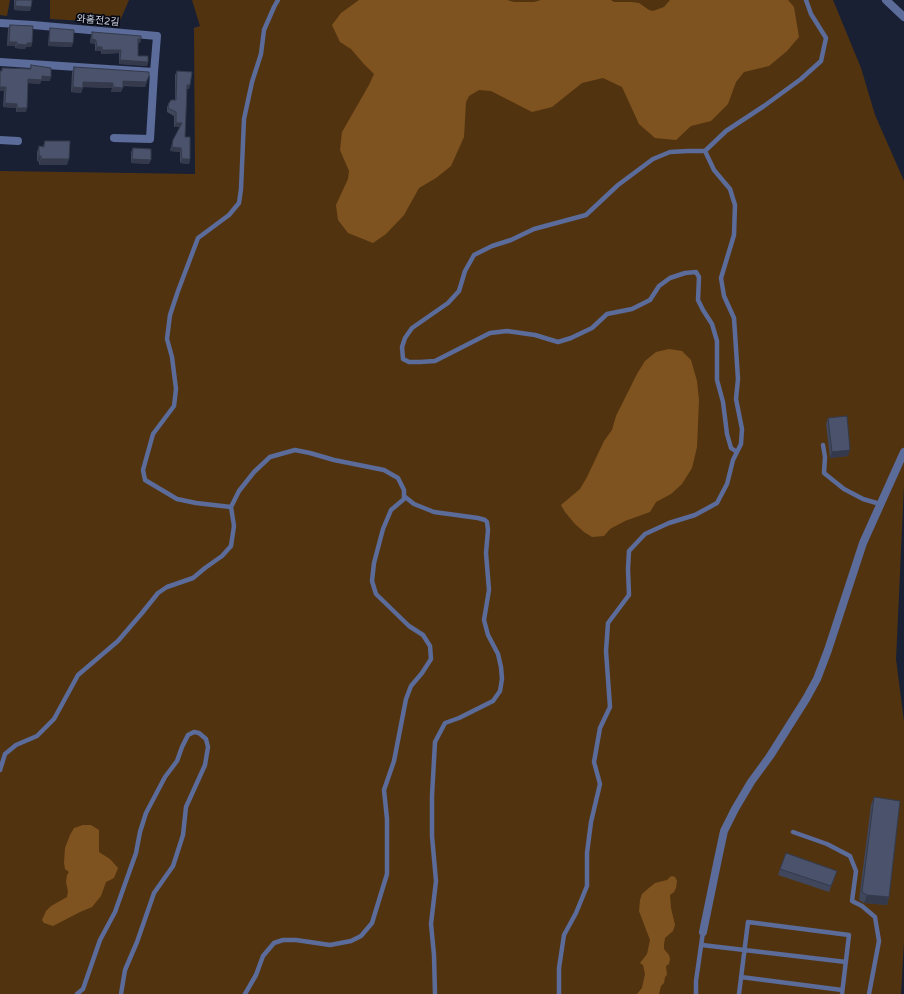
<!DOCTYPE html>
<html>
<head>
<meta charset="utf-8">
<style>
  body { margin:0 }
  canvas { display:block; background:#192034 }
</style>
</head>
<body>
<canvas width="904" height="994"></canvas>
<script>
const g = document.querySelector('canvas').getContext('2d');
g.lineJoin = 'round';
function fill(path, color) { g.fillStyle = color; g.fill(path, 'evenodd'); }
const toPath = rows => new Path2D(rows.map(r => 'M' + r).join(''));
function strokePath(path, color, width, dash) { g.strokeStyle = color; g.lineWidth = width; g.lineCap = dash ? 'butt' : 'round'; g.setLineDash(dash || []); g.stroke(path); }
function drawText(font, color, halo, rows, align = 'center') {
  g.font = font + ' "Varela Round","Noto Sans KR",sans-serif'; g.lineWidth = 3.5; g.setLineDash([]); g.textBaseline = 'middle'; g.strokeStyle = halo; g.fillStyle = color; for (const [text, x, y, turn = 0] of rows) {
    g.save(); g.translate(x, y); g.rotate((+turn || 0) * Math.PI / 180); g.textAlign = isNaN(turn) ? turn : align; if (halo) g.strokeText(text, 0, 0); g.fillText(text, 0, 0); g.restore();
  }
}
fill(toPath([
  [0,0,10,0,7,16,0,15],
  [50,0,129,0,119,23,50,19],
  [192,0,833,0,861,68,875,115,904,181,904,485,896,659,904,722,904,941,901,994,0,994,0,171,195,174,194,28,200,26]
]), '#52330f');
fill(toPath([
  [359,0,507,0,514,2,534,2,541,0,611,0,614,2,631,2,639,3,649,10,653,11,664,7,670,0,788,0,794,7,799,37,787,51,769,66,744,72,736,82,728,104,711,121,691,126,676,140,655,138,639,124,622,87,603,78,582,83,552,107,532,112,491,91,479,90,469,96,466,102,464,137,451,166,436,178,419,188,404,215,386,234,373,243,348,233,338,220,336,205,348,179,349,171,340,150,342,132,369,85,374,74,363,63,351,49,340,42,332,25,341,13],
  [669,349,682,351,691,360,697,381,699,400,697,447,692,468,682,484,671,494,656,502,650,512,625,521,610,529,604,536,592,537,584,532,575,524,565,512,561,505,580,489,587,477,604,441,612,430,616,416,637,374,645,361,656,352],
  [83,825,91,825,99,830,99,852,110,859,118,868,114,878,106,882,101,896,92,907,80,912,53,926,44,923,42,920,46,911,51,906,67,897,68,891,66,882,67,875,69,872,65,869,64,863,65,848,70,835,74,828],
  [672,876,675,877,677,881,676,888,674,892,670,895,671,908,675,925,673,931,665,938,664,945,664,949,669,955,670,959,669,964,666,966,667,975,665,977,664,983,661,986,659,994,637,994,642,988,645,974,643,965,640,963,647,954,650,940,639,911,640,900,642,894,650,887,655,883,667,880,670,877]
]), '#7f5320');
strokePath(toPath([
  [705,151,688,151,670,152,653,159,618,185,586,215,534,229,511,240,492,246,474,255,465,271,459,291,448,303,412,328,405,338,402,347,403,359,409,362,420,362,435,361,490,333,507,331,535,335,558,342,571,338,592,328,607,314,632,309,650,300,659,286,670,278,685,273,696,272,699,277,698,300,703,310,712,324,717,341,717,380,723,402,727,434,731,448,737,452],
  [823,445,825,457,824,473,844,489,863,499,880,504],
  [404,496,414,504,434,512,478,518,485,520,487,522,488,530,486,553,489,590,484,620,488,635,498,654,501,667,502,679,500,691,493,701,459,718,445,723,435,742,432,796,432,836,436,881,431,924,434,955,435,994],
  [0,770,5,754,16,745,37,736,54,719,78,675,118,641,142,613,158,593,167,587,193,578,205,568,222,556,231,546,234,526,231,507],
  [793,832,827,844,850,856,856,871,852,901,862,906,875,917,879,941,869,994],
  [702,945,846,962],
  [741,977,842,990],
  [77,994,83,989,100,940,115,912,136,853,140,832,146,813,165,777,177,761,182,747,188,735,194,732,199,733,206,739,208,747,205,765,186,807,183,835,173,866,154,893,137,942,125,970,121,994],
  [245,994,256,975,263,956,274,943,283,940,296,940,330,945,351,941,361,936,372,923,387,874,387,819,384,790,394,761,406,699,411,686,422,673,431,659,430,646,423,635,409,626,376,594,372,581,374,563,383,529,391,510,404,499,404,490,398,478,384,470,334,460,310,453,295,450,270,457,254,472,239,491,231,507,196,503,177,499,145,480,143,470,153,434,174,406,176,389,172,357,167,339,170,315,178,291,198,238,229,215,239,203,241,189,244,119,252,82,261,54,264,30,274,7,278,0],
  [559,994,559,968,564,935,576,913,587,886,587,853,591,822,600,784,594,762,600,728,610,707,606,651,608,623,629,595,628,569,629,551,645,534,669,523,695,515,717,503,727,484,733,460,741,444,742,429,736,399,738,379,734,318,724,296,721,278,734,235,735,205,730,189,714,170,705,151,726,131,764,106,801,79,821,61,826,38,811,14,806,0],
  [696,994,696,981,703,932],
  [739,994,748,922,849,935,842,994]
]), '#5b6b9a', 4.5);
strokePath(toPath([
  [886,0,904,17],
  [0,23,33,25,157,36,154,72,150,139,114,138],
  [0,62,154,72],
  [0,140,18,141],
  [703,932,718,859,724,831,735,809,751,782,770,756,806,699,817,679,828,650,863,543,904,452]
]), '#5b6b9a', 8);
fill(toPath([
  [14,0,32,0,30,11,14,10],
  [10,25,32,43,31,47,26,47,25,49,15,48,15,46,7,46,8,29],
  [50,28,72,47,48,46,49,32],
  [92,32,141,39,140,43,138,43,138,56,148,62,147,66,119,64,119,53,101,54,101,51,95,51,95,44,90,43,91,36],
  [31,65,50,81,41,81,40,84,28,83,26,112,16,112,16,108,3,107,4,91,0,91,0,71,2,71,2,68,30,69],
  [74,67,149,76,145,87,123,86,121,92,111,92,112,88,83,87,81,93,71,92,72,72],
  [177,71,190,85,189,89,187,89,185,137,190,159,189,164,180,163,180,152,170,151,173,140,180,127,174,127,174,116,167,112,167,107,169,103,175,100,175,75],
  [45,141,67,165,39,165,39,162,37,161,37,152,39,146,43,146],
  [133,148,149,164,131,163,131,152],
  [828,418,848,456,830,458,826,424],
  [874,797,889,897,887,905,864,903,859,900,871,805],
  [780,869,835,877,829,892,778,875]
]), '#40475c');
fill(toPath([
  [15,6,31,7,30,11,14,10],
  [92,39,96,40,95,44,90,43],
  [138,39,141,39,140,43,137,43],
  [9,42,17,42,15,46,7,46],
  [49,42,73,43,72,47,48,46],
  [27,43,32,43,31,47,26,47,25,49,15,48,17,44],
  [97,47,102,47,101,51,95,51],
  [102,50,121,50,119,53,101,54],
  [120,60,148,62,147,66,119,64],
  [42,76,51,77,50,81,41,81,40,84,27,83,28,79],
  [123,81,146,82,145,87,121,85],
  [83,82,113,83,112,88,81,87],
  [187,85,190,85,189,89,186,89],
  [0,87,6,87,4,91,0,91],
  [73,87,83,88,81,93,71,92],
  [113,87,123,88,121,92,111,92],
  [5,103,17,104,16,108,3,107],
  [17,108,27,108,26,112,16,112],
  [176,123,182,123,181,127,174,127],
  [172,147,181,148,180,152,170,151],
  [39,156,41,156,39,162,37,161],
  [41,159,69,159,67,165,39,165],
  [132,159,151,160,149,164,131,163],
  [182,159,190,159,189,164,180,163],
  [850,450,848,456,830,458,832,452],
  [867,895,889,897,887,905,864,903]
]), '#343a4b');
const building = toPath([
  [16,0,32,0,31,7,15,6,16,0],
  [10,25,33,26,32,43,27,43,27,45,17,44,17,42,9,42,10,25],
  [50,28,74,30,73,43,49,42,50,28],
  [92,32,141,36,141,39,138,39,138,56,148,56,148,62,120,60,121,50,102,50,102,47,97,47,96,40,92,39,92,32],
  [31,65,51,68,51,77,42,76,42,80,28,79,27,108,17,108,17,104,5,103,6,87,0,87,0,71,2,71,2,68,31,69,31,65],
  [74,67,149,72,149,76,146,82,123,81,123,88,113,87,113,83,83,82,83,88,73,87,74,67],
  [177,71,192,72,190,85,187,85,185,137,190,137,190,159,182,159,181,148,172,147,173,140,182,123,176,123,176,112,168,108,169,103,171,100,176,100,177,71],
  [45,141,70,141,69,159,41,159,41,156,39,156,39,146,44,147,45,141],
  [133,148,151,149,151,160,132,159,133,148],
  [847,416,850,450,832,452,828,418,847,416],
  [874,797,900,801,889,897,867,895,862,892,874,797],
  [786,853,837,871,831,886,780,869,786,853]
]);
fill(building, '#4a536b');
strokePath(building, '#343a4b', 1);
drawText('10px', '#cbd1df', '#070a13', [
  ["와흘전2길",98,21,5]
]);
</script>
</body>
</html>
